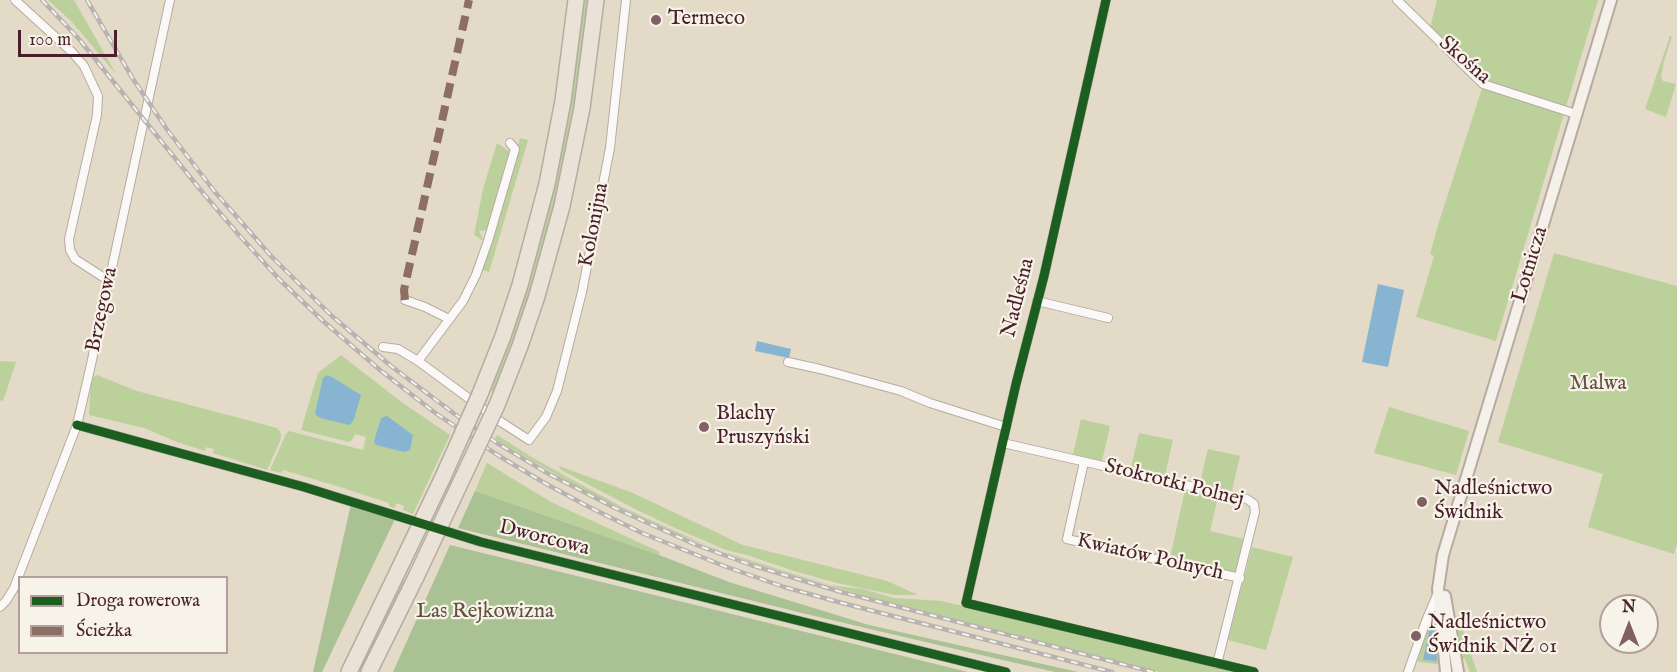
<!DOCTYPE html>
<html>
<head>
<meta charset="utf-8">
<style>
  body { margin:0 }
  #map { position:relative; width:1677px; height:672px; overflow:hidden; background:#e3dac8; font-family:"IM FELL English",serif }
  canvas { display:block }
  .legend { position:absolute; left:18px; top:576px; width:210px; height:78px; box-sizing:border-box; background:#f7f3e8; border:2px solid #b29e9c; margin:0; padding:8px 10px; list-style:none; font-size:18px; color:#4a1f2b }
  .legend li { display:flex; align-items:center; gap:12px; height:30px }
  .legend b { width:30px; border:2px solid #b29e9c }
  .north { position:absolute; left:1599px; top:594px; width:60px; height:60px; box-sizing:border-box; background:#f7f3e8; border:2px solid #b29e9c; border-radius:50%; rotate:0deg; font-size:16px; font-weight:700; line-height:24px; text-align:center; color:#4a1f2b }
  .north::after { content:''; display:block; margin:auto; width:21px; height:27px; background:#806062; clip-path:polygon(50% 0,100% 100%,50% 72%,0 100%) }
  .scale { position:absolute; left:18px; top:30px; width:99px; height:27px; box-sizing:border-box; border:3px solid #4a1f2b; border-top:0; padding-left:8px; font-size:18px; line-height:21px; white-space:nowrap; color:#4a1f2b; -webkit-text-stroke:4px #f7f3e8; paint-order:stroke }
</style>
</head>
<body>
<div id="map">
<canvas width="1677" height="672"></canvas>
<ul class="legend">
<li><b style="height:8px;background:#1b5e20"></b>Droga rowerowa</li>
<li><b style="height:8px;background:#8d6e63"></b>Ścieżka</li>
</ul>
<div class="north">N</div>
<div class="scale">100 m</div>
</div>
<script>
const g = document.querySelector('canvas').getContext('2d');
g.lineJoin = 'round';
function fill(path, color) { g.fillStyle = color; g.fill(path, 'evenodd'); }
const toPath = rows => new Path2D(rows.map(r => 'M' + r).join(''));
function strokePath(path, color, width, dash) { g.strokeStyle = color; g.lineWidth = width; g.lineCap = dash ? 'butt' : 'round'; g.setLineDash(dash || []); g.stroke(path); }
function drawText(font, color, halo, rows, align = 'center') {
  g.font = font + ' "IM FELL English",serif'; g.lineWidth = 4.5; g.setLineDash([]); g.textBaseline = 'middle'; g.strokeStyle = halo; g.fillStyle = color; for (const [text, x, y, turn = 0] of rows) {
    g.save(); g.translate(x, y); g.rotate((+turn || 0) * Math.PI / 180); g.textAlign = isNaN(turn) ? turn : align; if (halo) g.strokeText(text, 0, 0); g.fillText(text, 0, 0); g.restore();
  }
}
fill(toPath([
  [48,0,74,0,116,74,71,21],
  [580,0,592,0,560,196,526,312,494,392,487,388,517,308],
  [1437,0,1598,0,1496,341,1416,317,1434,256,1430,254,1439,222,1484,82,1430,28],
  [1670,36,1672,37,1664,61,1661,77,1663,81,1676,84,1666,117,1645,109],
  [520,138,528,140,489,272,482,270,501,212],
  [497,143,510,152,487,230,479,231,484,241,474,235,483,189],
  [1554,253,1677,286,1677,544,1674,554,1588,527,1603,474,1498,442],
  [341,355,400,401,450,435,413,514,403,510,404,506,397,503,394,508,389,506,389,503,337,486,283,470,281,473,270,470,286,434,289,431,363,450,366,437,355,434,352,440,349,442,301,430,318,373],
  [0,361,16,362,3,401,0,400],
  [97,375,137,391,277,428,280,431,281,435,280,441,267,470,213,453,214,449,206,447,205,451,177,442,144,428,89,415,91,379],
  [1389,407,1469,431,1456,475,1374,453],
  [1081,419,1110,426,1102,461,1073,454],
  [1139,433,1173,440,1165,475,1131,467],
  [497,435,533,458,622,507,715,549,778,569,829,585,863,589,894,598,942,601,1235,672,1159,672,888,603,750,562,677,534,586,492,495,439],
  [1208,449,1240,456,1232,490,1200,483],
  [487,463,551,502,660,552,659,555,475,491],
  [559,466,633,493,743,545,887,581,918,595,895,595,837,583,794,571,747,555,726,550,675,528,633,508,561,470],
  [1185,490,1218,497,1210,531,1244,539,1236,573,1170,558],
  [1252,547,1293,557,1266,650,1228,640],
  [400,578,408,582,365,672,353,672],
  [1436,604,1440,662,1437,664,1419,662,1416,659],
  [1458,616,1477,672,1470,672,1465,659,1461,659,1452,618]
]), '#bbd09b');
fill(toPath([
  [475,491,659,555,729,582,869,625,1078,672,1055,672,981,655,806,614,458,528],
  [351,504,396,517,322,672,313,672],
  [450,545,675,600,968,672,393,672]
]), '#aac193');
fill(toPath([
  [1378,284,1404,290,1388,367,1362,362],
  [757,341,791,349,789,358,755,351],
  [327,375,330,376,361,395,354,419,350,425,324,419,317,416,315,413,323,378],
  [387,416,413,435,410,450,404,452,376,445,374,441,381,418],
  [1430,627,1435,627,1437,661,1423,660]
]), '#87b4d0');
const street = toPath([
  [15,0,72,52,84,66,98,96,97,115,69,239,70,250,75,259,109,281],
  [1106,0,1044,276,1016,384,966,603,1254,672],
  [1397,0,1483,84,1576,114],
  [510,143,515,149,488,241,476,275,463,301,418,361,501,422,529,440,546,417,557,391,582,292,610,148,626,0],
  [405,300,425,307,449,319],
  [1037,301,1108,318],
  [383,347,398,349,418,361],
  [788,362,820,369,901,391,930,403,1006,427],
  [77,425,304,487,481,542,1006,672],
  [1003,443,1247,499,1254,504,1255,512,1217,664],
  [1084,462,1067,539,1240,578],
  [0,607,6,601,14,588,77,425,90,369,170,0],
  [1408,672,1426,621,1437,595]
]);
const secondary = toPath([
  [1445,596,1458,672],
  [1446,672,1438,589,1443,555,1611,0]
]);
const highway = toPath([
  [480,394,503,336,520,285,547,184,563,101,576,0],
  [497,405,520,346,537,296,562,206,582,108,596,0],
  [349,672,398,571],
  [369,672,416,577]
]);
strokePath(street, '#b5aba1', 10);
strokePath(secondary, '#b5aba1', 14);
strokePath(highway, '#b5aba1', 18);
strokePath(street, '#fbf9f7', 8);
strokePath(secondary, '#f5f0e9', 10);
strokePath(highway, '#eae2d6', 15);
const rail = toPath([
  [42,0,79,39,203,193,238,234,279,279,323,321,380,370,434,412,496,454,541,481,587,506,642,533,724,566,784,587,842,603,1112,672],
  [87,0,133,79,168,131,215,192,272,257,332,316,391,366,456,415,497,443,549,474,615,508,694,544,751,565,841,592,1153,672]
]);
strokePath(rail, '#b8b2b1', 4.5);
strokePath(rail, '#f7f3e8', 2, [7]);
const highwayBridge = toPath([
  [398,571,443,477,480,394],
  [416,577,497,405]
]);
strokePath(highwayBridge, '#b5aba1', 18, []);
strokePath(highwayBridge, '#eae2d6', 15);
strokePath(toPath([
  [405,300,404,290,469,0]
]), '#8d6e63', 8, [15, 8]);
strokePath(toPath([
  [1106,0,1044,276,1016,384,966,603,1254,672],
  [77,425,304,487,481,542,1006,672]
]), '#1b5e20', 9);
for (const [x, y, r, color] of [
  [656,20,6,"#806062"],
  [704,427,6,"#806062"],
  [1422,502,6,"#806062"],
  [1416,636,6,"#806062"]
]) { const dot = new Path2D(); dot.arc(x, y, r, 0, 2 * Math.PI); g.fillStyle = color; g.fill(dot); strokePath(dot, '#f7f3e8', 2); }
drawText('21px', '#4a1f2b', '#f7f3e8', [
  ["Termeco",668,20],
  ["Blachy",716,415],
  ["Pruszyński",716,439],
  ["Nadleśnictwo",1434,490],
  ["Świdnik",1434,514],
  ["Nadleśnictwo",1428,624],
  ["Świdnik NŻ 01",1428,648]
], 'left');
drawText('21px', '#4a1f2b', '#f7f3e8', [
  ["Skośna",1464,61,41],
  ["Kolonijna",595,225,-79],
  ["Lotnicza",1531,265,-73],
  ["Nadleśna",1019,298,-76],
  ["Brzegowa",103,310,-78],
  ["Stokrotki Polnej",1174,484,14],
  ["Dworcowa",544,539,14],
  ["Kwiatów Polnych",1150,558,13]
]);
drawText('21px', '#625242', '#f7f3e8', [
  ["Malwa",1598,385],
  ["Las Rejkowizna",485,613]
]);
</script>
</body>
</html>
